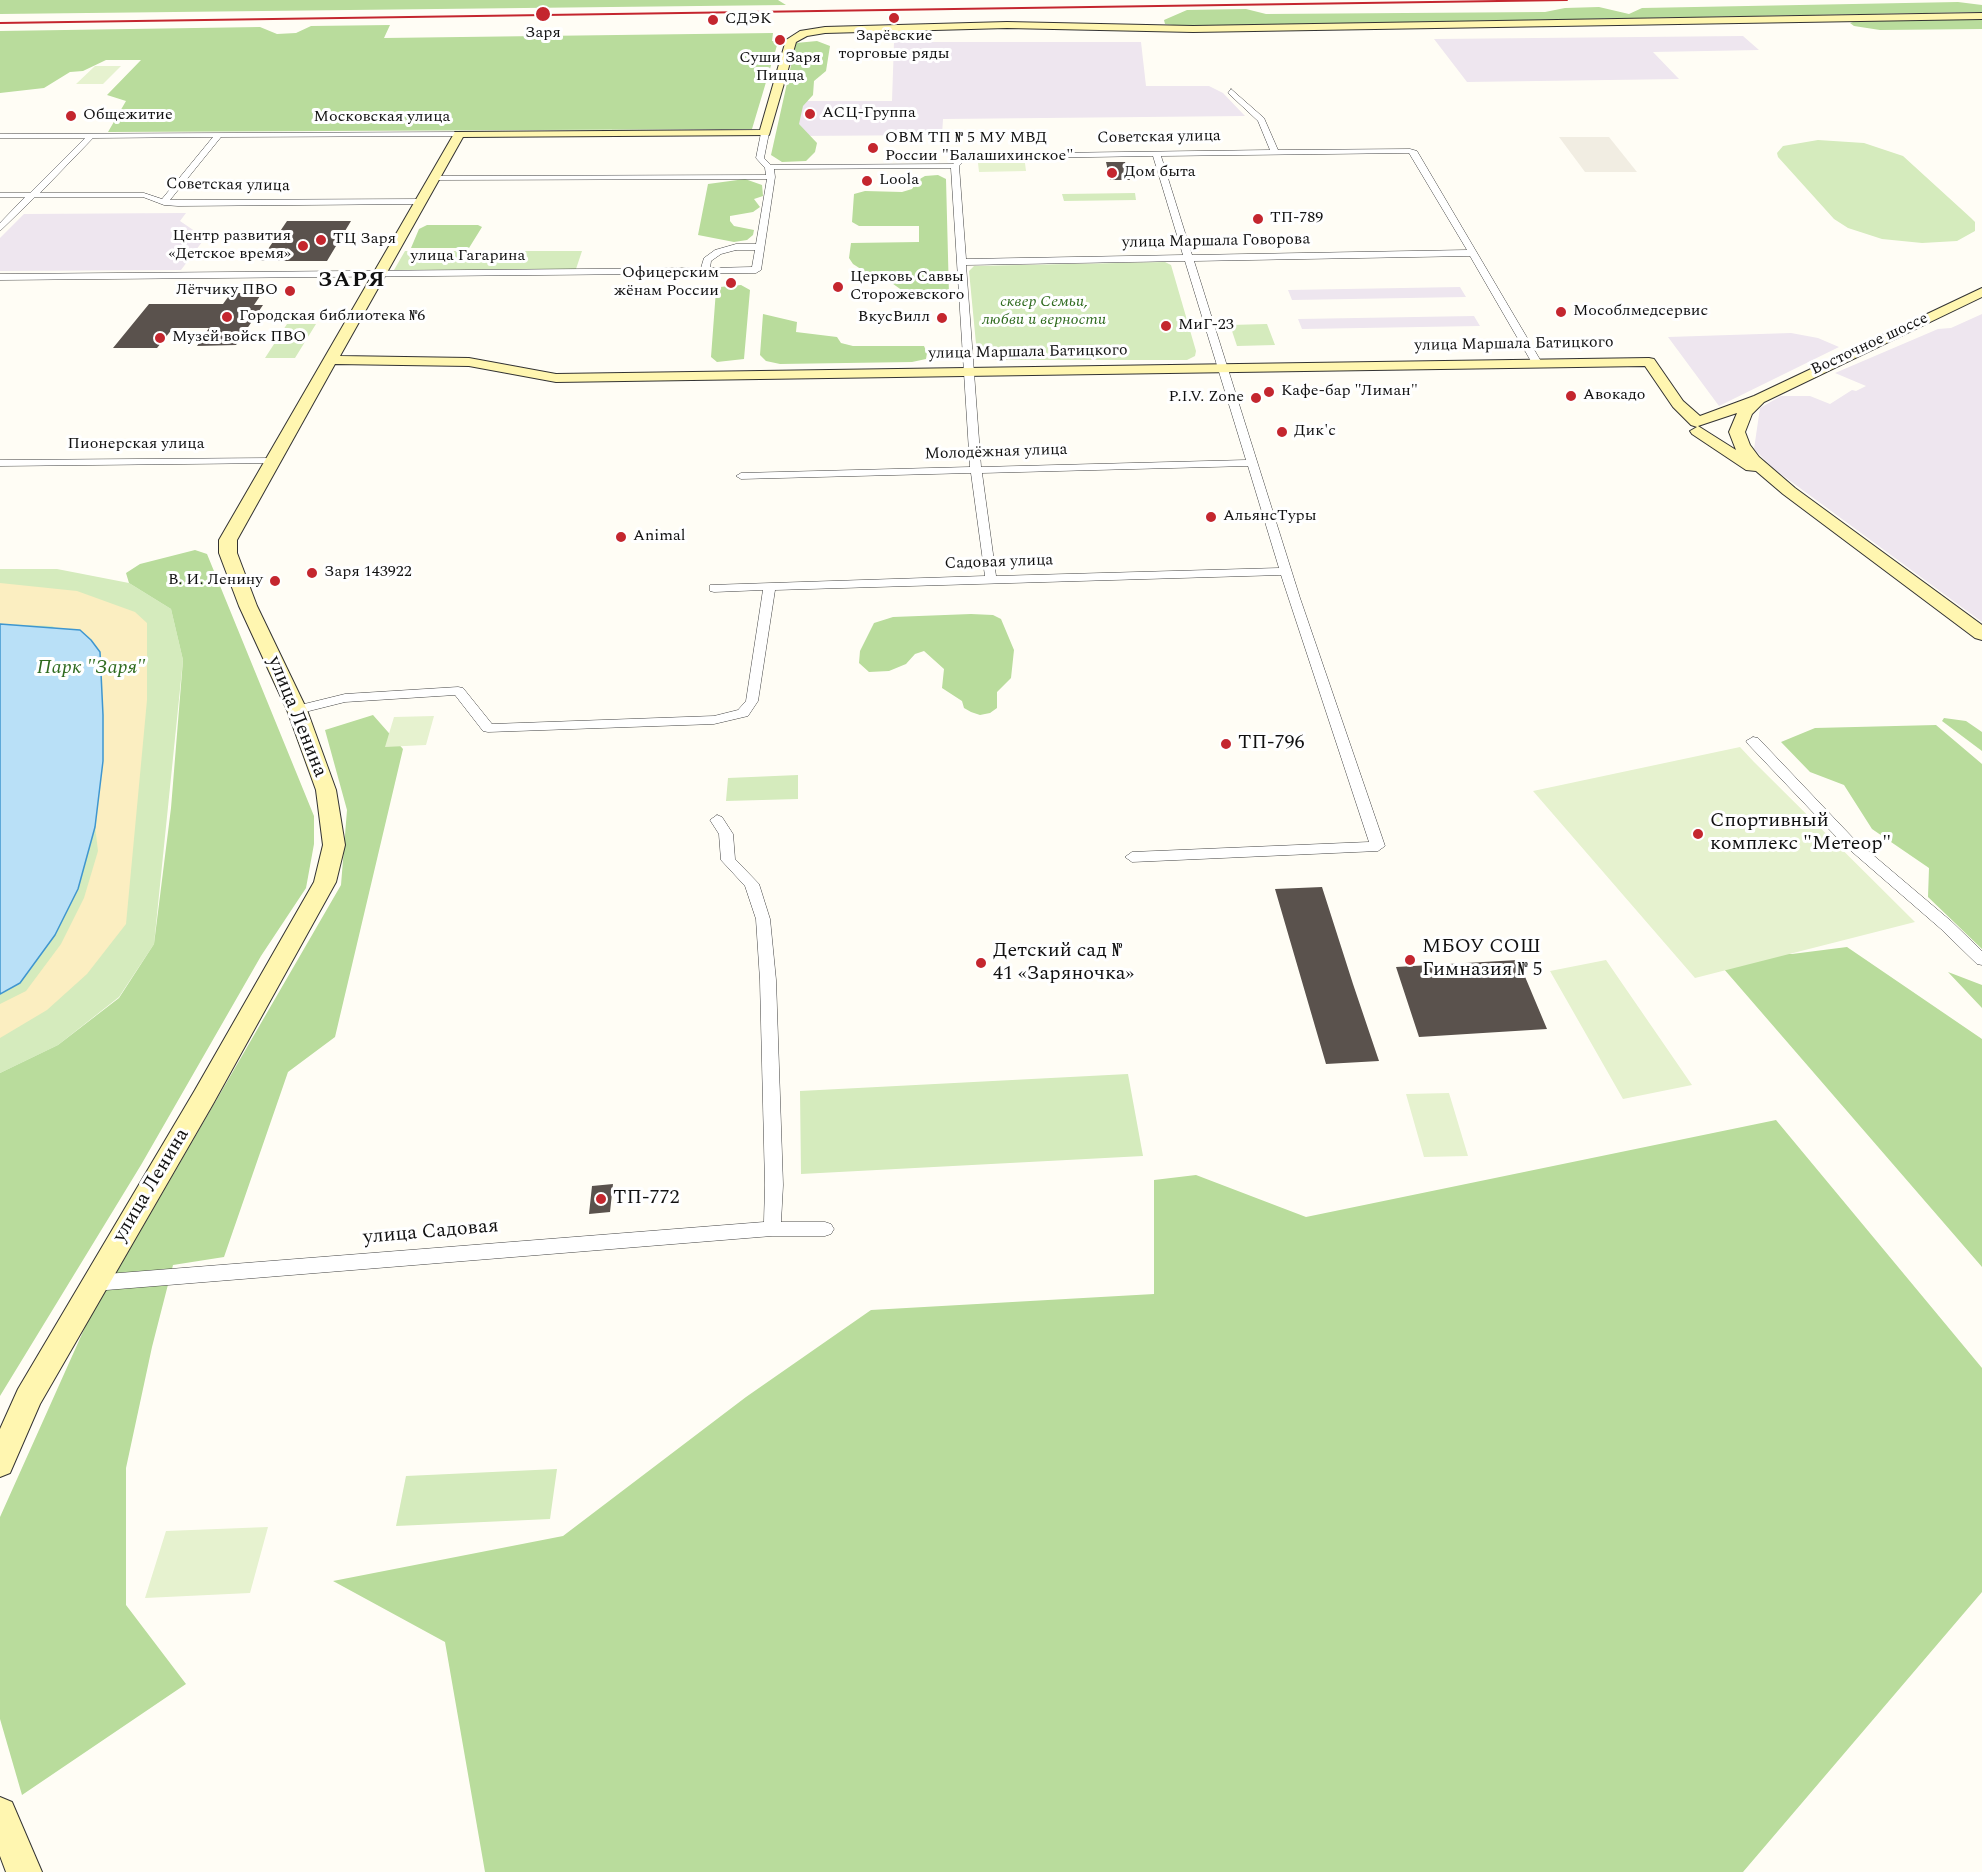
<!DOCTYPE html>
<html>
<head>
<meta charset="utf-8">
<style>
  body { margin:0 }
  canvas { display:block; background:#fffdf5 }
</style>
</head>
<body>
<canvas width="1982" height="1872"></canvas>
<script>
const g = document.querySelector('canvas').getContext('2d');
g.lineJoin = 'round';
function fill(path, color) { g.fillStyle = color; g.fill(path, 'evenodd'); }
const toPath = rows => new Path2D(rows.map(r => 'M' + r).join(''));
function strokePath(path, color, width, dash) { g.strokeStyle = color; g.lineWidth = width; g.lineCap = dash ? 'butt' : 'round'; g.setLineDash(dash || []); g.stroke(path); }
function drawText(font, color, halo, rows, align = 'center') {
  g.font = font + ' Spectral,serif'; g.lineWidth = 6; g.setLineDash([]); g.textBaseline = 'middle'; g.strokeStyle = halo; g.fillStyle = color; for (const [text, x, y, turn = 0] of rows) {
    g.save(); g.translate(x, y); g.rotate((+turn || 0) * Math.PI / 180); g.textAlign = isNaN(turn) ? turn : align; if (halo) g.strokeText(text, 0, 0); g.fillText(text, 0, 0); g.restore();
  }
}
fill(toPath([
  [1743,36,1759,50,1653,52,1679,79,1467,82,1434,39],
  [894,42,1141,42,1146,86,1209,86,1223,93,1245,116,943,119,942,135,794,136,799,101,892,101],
  [186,213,180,221,205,238,181,270,0,271,0,238,24,214],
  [1460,287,1466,297,1292,300,1288,290],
  [1982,314,1982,622,1774,469,1754,449,1760,408,1781,396,1810,396,1830,404,1852,390,1856,391,1866,386,1835,373,1938,329,1951,328],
  [1474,316,1480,326,1302,329,1298,319],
  [1791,333,1818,338,1839,347,1719,406,1668,337]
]), '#eee6ef');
fill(toPath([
  [1818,140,1864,143,1903,156,1971,218,1975,222,1975,231,1957,241,1922,243,1882,239,1848,228,1834,219,1778,157,1777,153,1783,146],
  [1135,193,1136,200,1064,201,1062,194],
  [405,251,582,251,576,269,394,270],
  [1165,262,1171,265,1196,351,1195,356,1187,360,995,360,977,354,969,271,974,266],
  [287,324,316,324,295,358,265,358],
  [1267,324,1275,345,1237,346,1230,325],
  [0,569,57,569,129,583,171,609,183,660,154,944,119,997,58,1045,0,1073],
  [798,775,798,799,726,801,728,778],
  [1128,1074,1143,1156,801,1174,800,1091],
  [557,1469,550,1519,396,1526,406,1476]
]), '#d5ebbd');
fill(toPath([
  [0,0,778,0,786,5,0,14],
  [1958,2,1982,5,1982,12,1182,26,1165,24,1164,20,1187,10,1246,9,1266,14,1545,12,1565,8,1599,7,1629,14,1642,8],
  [1982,18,1982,29,1880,30,1854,26,1850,23,1859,20],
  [390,25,384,38,773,33,772,41,778,42,752,129,108,132,126,101,107,95,141,60,106,60,83,71,70,72,44,88,0,93,0,31,260,27,277,34,296,33,311,26],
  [817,41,830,46,826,71,814,81,813,95,803,106,799,124,817,143,815,152,806,161,782,162,771,155,796,43],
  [938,175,946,179,949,295,910,296,889,281,885,274,867,273,853,264,849,258,851,243,919,242,919,226,859,226,852,222,854,194,865,191,902,192,912,189,918,180,925,176],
  [745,179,762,185,763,196,754,199,760,207,753,212,730,216,730,221,734,226,754,230,753,235,747,240,734,242,698,235,708,184],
  [427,225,478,225,482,227,469,248,411,248,419,229],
  [741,285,750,290,744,359,717,362,711,357,716,290,720,287],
  [763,314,797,322,796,332,837,337,841,343,853,346,924,346,927,353,926,359,912,362,780,364,766,361,760,355],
  [195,550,207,554,314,816,314,844,306,888,261,956,141,1165,0,1396,0,1073,58,1045,119,998,154,944,171,808,183,660,171,609,129,583,126,573,140,564],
  [971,614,993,615,1001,619,1014,650,1011,678,997,692,997,708,990,713,980,715,971,712,964,708,962,701,942,688,944,669,924,651,915,654,906,664,889,671,869,672,859,663,860,651,874,623,893,617],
  [373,715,403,749,335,1037,288,1072,224,1257,173,1265,152,1347,126,1468,126,1605,186,1684,22,1795,0,1719,0,1517,86,1325,341,885,347,810,325,730],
  [1944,718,1966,721,1982,732,1982,751,1942,721],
  [1936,725,1982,764,1982,949,1928,897,1929,868,1872,829,1844,785,1810,772,1781,742,1815,728],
  [1704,946,1792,954,1847,947,1982,1039,1982,1267],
  [1948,972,1982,985,1982,1008],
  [1776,1120,1982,1368,1982,1592,1743,1872,485,1872,445,1642,333,1581,563,1536,746,1397,871,1310,1154,1294,1154,1180,1196,1175,1306,1217]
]), '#b9dc9c');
fill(toPath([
  [0,583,77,591,135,612,147,623,147,700,126,924,87,974,47,1010,0,1038,0,1004,26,991,61,944,84,898,98,851,95,826,103,761,103,715,100,652,52,626,0,624]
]), '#fbeec1');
fill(toPath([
  [95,66,121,66,103,84,76,84],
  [978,163,1025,163,1026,171,979,172],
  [434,716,426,745,385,747,394,717],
  [1740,747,1754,762,1915,922,1695,978,1533,791],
  [1606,960,1692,1085,1623,1099,1550,971],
  [1449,1093,1468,1156,1424,1157,1406,1094],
  [268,1527,250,1593,145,1598,166,1531]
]), '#e6f2cf');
fill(toPath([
  [1559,137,1609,137,1637,172,1585,172]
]), '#f1ede2');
const water = toPath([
  [0,624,80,630,91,640,100,652,103,715,103,761,95,827,78,889,55,935,20,983,0,994,0,624]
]);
fill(water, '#b9e0f7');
strokePath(water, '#3f96cf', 1.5);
fill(toPath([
  [1106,162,1125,162,1130,180,1110,180],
  [287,221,351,221,327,261,260,261],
  [231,293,262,293,254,305,263,305,236,345,197,346,209,328,173,328,157,348,113,348,149,304,223,304],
  [1322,887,1353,984,1379,1061,1326,1064,1275,889],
  [1518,960,1547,1029,1419,1037,1396,967],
  [613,1184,610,1212,589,1214,592,1186]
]), '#5a524d');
const street = toPath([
  [1231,89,1264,118,1278,150,1410,149,1417,151,1542,363,1537,366,1532,363,1470,256,1194,261,1300,598,1385,846,1378,851,1132,862,1125,857,1132,852,1369,842,1281,575,775,590,758,701,748,716,714,724,488,732,483,731,455,695,345,702,297,714,291,710,292,707,345,694,458,687,463,688,492,724,714,716,738,710,746,701,763,590,714,592,710,591,710,585,985,576,971,473,741,479,736,476,741,473,970,467,951,168,774,169,775,177,761,270,756,273,0,280,0,274,701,268,704,258,715,250,736,244,756,244,767,179,434,180,430,178,434,176,766,175,765,168,756,158,761,133,765,131,769,133,764,158,771,165,953,164,961,155,978,154,1270,150,1258,121,1228,93,1231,89],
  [1409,153,1467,250,1192,255,1161,156,1409,153],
  [1153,156,1183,255,966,259,959,166,966,159,1153,156],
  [736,250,755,250,752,267,710,268,711,261,721,254,736,250],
  [1185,261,1246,460,981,467,966,265,1185,261],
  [1248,466,1279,568,996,576,982,473,1248,466],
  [459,132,462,132,462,136,221,137,170,200,424,199,424,203,421,204,178,206,164,205,143,197,35,197,0,231,0,223,25,197,0,197,0,193,30,193,85,138,0,138,0,134,459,132],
  [213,137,162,199,144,193,40,193,93,138,213,137],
  [273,458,278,461,277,463,0,466,0,460,273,458],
  [1753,737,1758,738,1853,838,1951,921,1982,951,1982,965,1977,964,1941,929,1843,844,1748,744,1746,741,1753,737],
  [717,815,722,817,733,834,735,859,759,884,770,919,776,980,783,1185,781,1222,825,1222,831,1224,834,1229,831,1234,825,1236,772,1236,94,1291,88,1288,85,1283,88,1278,94,1275,764,1222,765,1185,760,980,756,919,745,886,721,860,719,834,710,820,717,815]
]);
const secondary = toPath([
  [1982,13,1982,19,1193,32,1007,28,825,33,807,36,796,42,769,135,463,137,340,356,469,358,556,374,1649,358,1654,359,1683,401,1700,416,1754,396,1982,288,1982,297,1764,402,1752,414,1745,432,1750,445,1759,457,1795,488,1982,625,1982,640,1975,638,1783,494,1756,471,1746,470,1692,434,1690,431,1697,427,1691,425,1673,407,1645,366,556,382,469,366,335,364,237,540,237,553,257,606,307,710,336,790,345,845,336,882,213,1104,40,1404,10,1473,0,1477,0,1429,18,1389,195,1090,314,882,323,845,316,790,287,710,239,606,219,553,219,540,455,132,760,130,786,40,800,31,825,27,1007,22,1193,26,1982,13],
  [1737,413,1729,432,1736,450,1698,426,1737,413],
  [0,1797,12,1802,42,1872,6,1872,0,1856,0,1797]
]);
strokePath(street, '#444', 1);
strokePath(secondary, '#333', 2);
fill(street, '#fff');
fill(secondary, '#fff6b0');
strokePath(toPath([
  [0,23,1567,0]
]), '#c4262e', 2);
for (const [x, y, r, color] of [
  [543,14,8,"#c4262e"],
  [894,18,6,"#c4262e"],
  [713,20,6,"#c4262e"],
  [780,40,6,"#c4262e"],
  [810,114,6,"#c4262e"],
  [71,116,6,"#c4262e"],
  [873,148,6,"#c4262e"],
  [1112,173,6,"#c4262e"],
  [867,181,6,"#c4262e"],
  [1258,219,6,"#c4262e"],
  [321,240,6,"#c4262e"],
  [303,246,6,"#c4262e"],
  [731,283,6,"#c4262e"],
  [838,287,6,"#c4262e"],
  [290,291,6,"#c4262e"],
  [1561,312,6,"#c4262e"],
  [227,317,6,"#c4262e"],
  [942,318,6,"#c4262e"],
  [1166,326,6,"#c4262e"],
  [160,338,6,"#c4262e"],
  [1269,392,6,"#c4262e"],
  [1571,396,6,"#c4262e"],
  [1256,398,6,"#c4262e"],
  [1282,432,6,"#c4262e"],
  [1211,517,6,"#c4262e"],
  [621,537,6,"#c4262e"],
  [312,573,6,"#c4262e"],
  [275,581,6,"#c4262e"],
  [1226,744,6,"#c4262e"],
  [1698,834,6,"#c4262e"],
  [1410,960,6,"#c4262e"],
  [981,963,6,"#c4262e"],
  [601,1199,6,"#c4262e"]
]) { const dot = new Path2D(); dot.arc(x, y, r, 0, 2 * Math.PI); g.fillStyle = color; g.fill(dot); strokePath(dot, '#fff', 2); }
drawText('16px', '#111', '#fff', [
  ["СДЭК",725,20],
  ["Заря",543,34,"center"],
  ["Зарёвские",894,37,"center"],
  ["торговые ряды",894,55,"center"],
  ["Суши Заря",780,59,"center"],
  ["Пицца",780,77,"center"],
  ["АСЦ-Группа",822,114],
  ["Общежитие",83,116],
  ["ОВМ ТП № 5 МУ МВД",885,139],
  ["России \"Балашихинское\"",885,157],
  ["Дом быта",1124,173],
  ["Loola",879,181],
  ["ТП-789",1270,219],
  ["Центр развития",291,237,"right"],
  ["«Детское время»",291,255,"right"],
  ["ТЦ Заря",333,240],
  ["Офицерским",719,274,"right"],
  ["жёнам России",719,292,"right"],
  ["Церковь Саввы",850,278],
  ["Сторожевского",850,296],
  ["Лётчику ПВО",278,291,"right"],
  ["Мособлмедсервис",1573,312],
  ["Городская библиотека №6",239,317],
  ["ВкусВилл",930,318,"right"],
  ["МиГ-23",1178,326],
  ["Музей войск ПВО",172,338],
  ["Кафе-бар \"Лиман\"",1281,392],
  ["Авокадо",1583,396],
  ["P.I.V. Zone",1244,398,"right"],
  ["Дик'с",1294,432],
  ["АльянсТуры",1223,517],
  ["Animal",633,537],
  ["Заря 143922",324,573],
  ["В. И. Ленину",263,581,"right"]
], 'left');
drawText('16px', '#111', '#fff', [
  ["Московская улица",382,118],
  ["Советская улица",1159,138,-1],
  ["Советская улица",228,186,1],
  ["улица Маршала Говорова",1216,242,-1],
  ["улица Гагарина",468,257],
  ["улица Маршала Батицкого",1514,345,-1],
  ["Восточное шоссе",1870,345,-25],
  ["улица Маршала Батицкого",1028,353,-1],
  ["Пионерская улица",136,445],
  ["Молодёжная улица",996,453,-2],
  ["Садовая улица",999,563,-2]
]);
drawText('italic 16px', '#2f6b1f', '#fff', [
  ["сквер Семьи,",1044,303],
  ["любви и верности",1044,321]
]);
drawText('italic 20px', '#2f6b1f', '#fff', [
  ["Парк \"Заря\"",91,669]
]);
drawText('20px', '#111', '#fff', [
  ["улица Ленина",296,717,68],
  ["улица Ленина",152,1186,-59],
  ["улица Садовая",431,1233,-5]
]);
drawText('20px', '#111', '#fff', [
  ["ТП-796",1238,744],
  ["Спортивный",1710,822],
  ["комплекс \"Метеор\"",1710,845],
  ["МБОУ СОШ",1422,948],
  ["Гимназия № 5",1422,971],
  ["Детский сад №",993,952],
  ["41 «Заряночка»",993,975],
  ["ТП-772",613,1199]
], 'left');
g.letterSpacing = '1.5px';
drawText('bold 22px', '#111', '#fff', [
  ["ЗАРЯ",352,282]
]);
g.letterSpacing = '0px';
</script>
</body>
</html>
